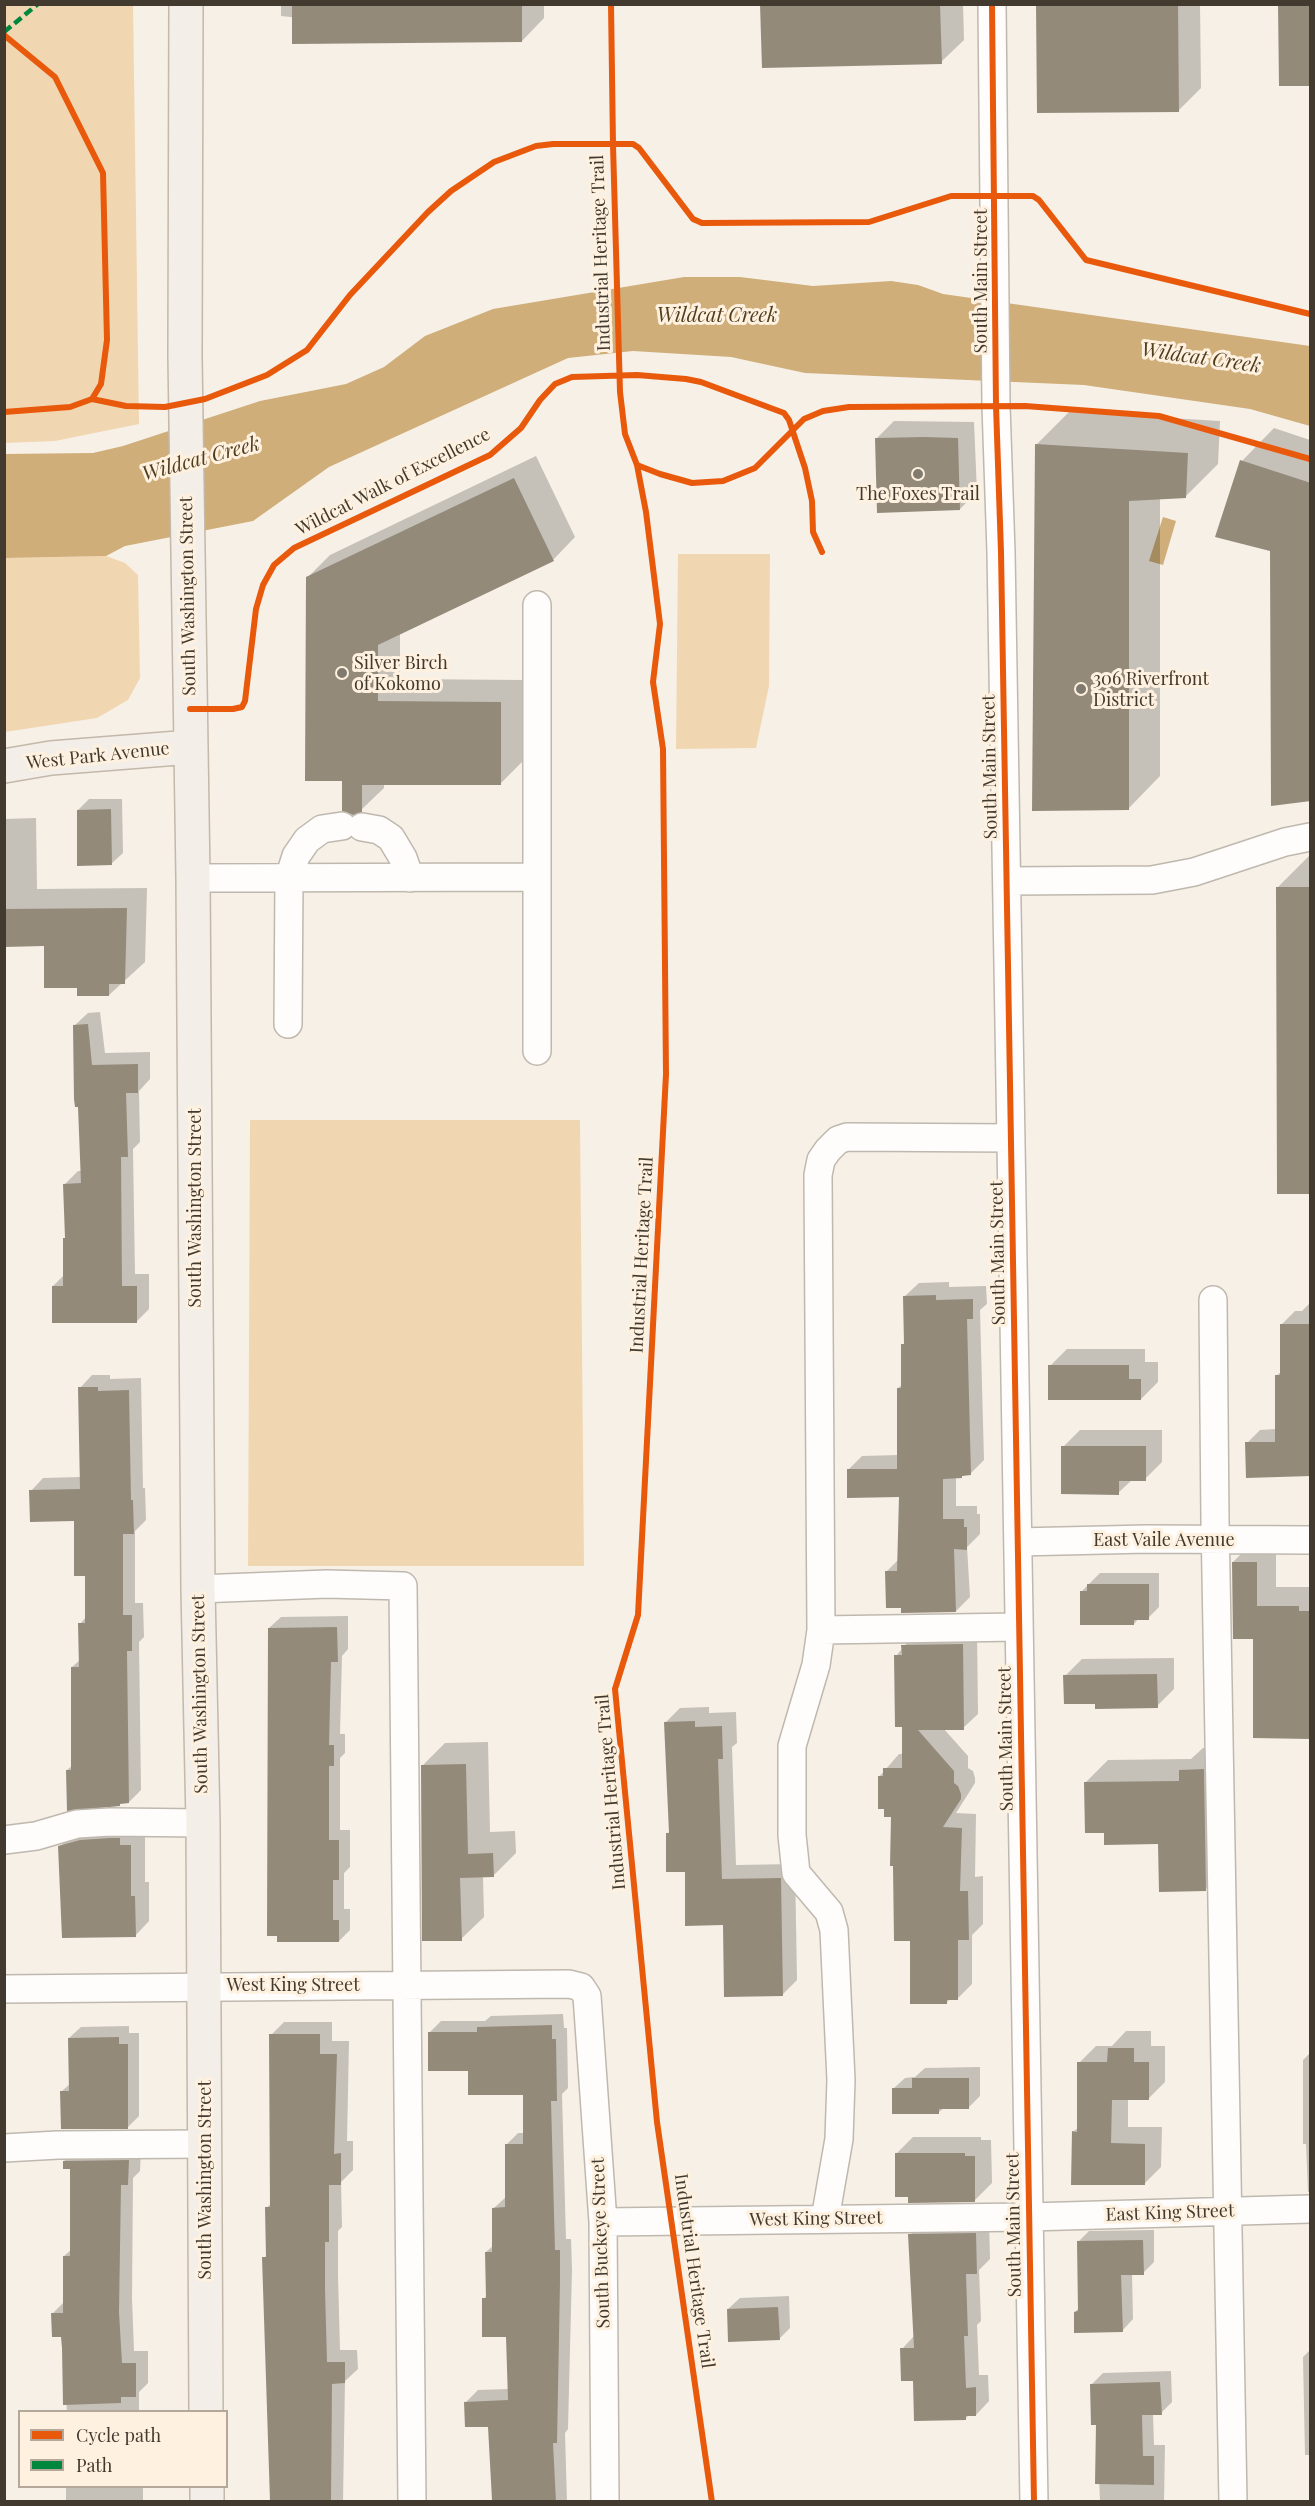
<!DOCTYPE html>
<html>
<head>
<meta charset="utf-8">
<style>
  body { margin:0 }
  #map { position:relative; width:1315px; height:2506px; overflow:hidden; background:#f7f0e7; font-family:"Playfair Display",serif }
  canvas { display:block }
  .frame { position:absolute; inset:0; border:6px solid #423a2e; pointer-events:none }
  .legend { position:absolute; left:18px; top:2410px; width:210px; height:78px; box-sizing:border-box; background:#fef1e0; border:2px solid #b3a899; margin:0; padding:8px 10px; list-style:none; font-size:18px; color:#423a2e }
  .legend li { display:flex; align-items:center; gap:12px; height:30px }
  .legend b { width:30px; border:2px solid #b3a899 }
</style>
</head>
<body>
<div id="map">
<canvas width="1315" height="2506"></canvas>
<div class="frame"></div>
<ul class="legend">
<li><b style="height:8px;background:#e8590c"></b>Cycle path</li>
<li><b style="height:8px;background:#00873e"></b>Path</li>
</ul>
</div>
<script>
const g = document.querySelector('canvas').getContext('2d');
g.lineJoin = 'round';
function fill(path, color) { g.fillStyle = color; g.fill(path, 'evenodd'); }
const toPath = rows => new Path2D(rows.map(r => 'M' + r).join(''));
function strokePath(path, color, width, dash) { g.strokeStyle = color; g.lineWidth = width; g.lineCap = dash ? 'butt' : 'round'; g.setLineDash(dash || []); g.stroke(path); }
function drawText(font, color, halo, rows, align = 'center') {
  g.font = font + ' "Playfair Display",serif'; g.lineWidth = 6; g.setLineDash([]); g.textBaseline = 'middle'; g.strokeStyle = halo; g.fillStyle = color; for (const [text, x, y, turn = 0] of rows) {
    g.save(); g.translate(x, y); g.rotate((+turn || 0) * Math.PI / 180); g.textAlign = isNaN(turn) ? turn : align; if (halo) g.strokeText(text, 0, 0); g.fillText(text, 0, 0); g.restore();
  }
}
fill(toPath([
  [4,5,133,5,139,424,55,441,5,443],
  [678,554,770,554,769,686,756,748,676,749],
  [106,556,125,563,138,575,140,678,128,700,97,718,5,732,5,558],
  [250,1120,580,1120,584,1566,248,1566]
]), '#f1d7b1');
fill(toPath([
  [684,277,740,277,813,286,891,281,918,285,943,294,1310,346,1310,426,1250,409,1084,385,805,373,731,357,633,351,568,358,329,467,253,521,125,546,106,556,5,558,4,454,93,453,123,446,260,401,346,384,384,367,425,336,493,309],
  [1163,517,1176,521,1163,565,1149,561]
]), '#cfae79');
fill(toPath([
  [281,4,544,4,544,18,522,41,281,16],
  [762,4,963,4,964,40,941,62],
  [1037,4,1200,4,1201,88,1179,110],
  [1069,412,1220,421,1218,464,1185,497,1160,498,1160,776,1128,809,1037,444],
  [894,421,974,422,977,492,960,509,877,438],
  [1274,428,1310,440,1310,800,1271,550,1242,461],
  [536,456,575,537,553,560,400,632,400,679,523,680,523,761,500,784,384,783,384,788,361,810,343,780,307,578,330,555],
  [89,799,122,799,123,853,111,864,78,810],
  [36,818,37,889,147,888,145,962,109,995,78,986,45,945,4,945,4,819],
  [1310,855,1310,1192,1277,888],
  [100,1012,105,1053,150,1052,150,1079,139,1091,140,1142,133,1149,135,1274,149,1274,149,1309,136,1322,53,1286,64,1275,66,1237,65,1184,78,1171,82,1171,75,1025,88,1013],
  [949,1282,949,1287,986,1286,987,1304,980,1310,984,1460,970,1474,956,1477,956,1506,977,1506,977,1514,980,1514,980,1534,967,1547,970,1597,956,1611,902,1606,886,1572,899,1559,900,1496,848,1470,862,1456,899,1455,898,1388,903,1384,905,1296,919,1283],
  [1310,1303,1310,1474,1247,1443,1260,1430,1276,1429,1276,1376,1282,1371,1281,1325,1295,1311,1302,1311],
  [1067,1349,1145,1349,1145,1362,1158,1362,1158,1382,1141,1399,1050,1366],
  [92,1375,110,1375,110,1379,141,1378,143,1488,145,1488,146,1520,135,1531,135,1603,143,1603,144,1637,139,1642,141,1790,129,1802,122,1802,119,1805,67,1770,73,1765,72,1667,80,1660,80,1624,87,1616,87,1575,76,1520,31,1491,43,1478,81,1477,80,1388],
  [1080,1430,1162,1430,1162,1462,1145,1479,1133,1479,1118,1493,1063,1447],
  [1253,1542,1276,1542,1276,1587,1310,1587,1310,1737,1254,1637,1233,1562],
  [1100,1573,1159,1573,1159,1607,1148,1618,1139,1618,1134,1624,1082,1591],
  [348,1616,348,1649,342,1656,340,1734,345,1734,345,1753,340,1758,340,1830,350,1830,350,1867,344,1873,344,1909,350,1909,350,1930,339,1941,279,1940,269,1628,281,1617],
  [918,1630,977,1630,978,1714,963,1728,943,1728,968,1756,968,1768,973,1771,975,1778,975,1783,956,1813,976,1814,975,1877,983,1876,983,1924,972,1935,972,1984,957,1999,950,1999,946,2003,912,1939,892,1815,879,1777,899,1754,904,1754,904,1726,896,1656],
  [1174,1658,1174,1689,1157,1706,1096,1702,1065,1676,1082,1659],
  [709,1707,709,1713,736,1712,737,1743,732,1747,736,1865,795,1864,797,1980,782,1995,724,1924,686,1871,667,1834,670,1831,666,1722,680,1708],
  [488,1742,490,1832,515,1831,516,1853,493,1876,483,1876,484,1917,461,1939,422,1766,445,1743],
  [1226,1747,1228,1867,1205,1890,1160,1843,1106,1831,1086,1782,1108,1760,1191,1759,1203,1748],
  [145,1831,145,1882,149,1882,149,1921,135,1936,60,1847,74,1832],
  [563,2014,564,2028,567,2028,568,2088,562,2094,566,2239,571,2239,572,2270,568,2429,565,2433,567,2502,494,2502,492,2445,490,2425,466,2402,478,2390,509,2389,508,2335,484,2299,487,2295,486,2252,494,2245,494,2208,507,2196,506,2145,518,2133,525,2133,524,2094,469,2069,429,2033,441,2021,485,2021,491,2016],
  [284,2022,332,2022,332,2041,349,2041,347,2141,353,2141,353,2170,341,2182,342,2227,338,2231,338,2275,340,2350,357,2350,358,2369,345,2381,343,2502,271,2502,271,2445,264,2258,267,2255,266,2208,272,2203,271,2035],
  [129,2026,129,2033,139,2033,139,2116,128,2127,62,2091,71,2083,69,2038,81,2027],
  [1126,2031,1151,2031,1151,2046,1165,2046,1165,2082,1148,2099,1128,2099,1128,2127,1162,2127,1161,2167,1144,2184,1073,2132,1079,2127,1079,2063,1096,2046,1112,2046],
  [1310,2053,1310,2192,1308,2192,1306,2144,1303,2144,1303,2060],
  [980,2067,980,2096,969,2107,944,2108,939,2112,893,2089,905,2078,915,2077,925,2068],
  [913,2137,981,2137,981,2140,991,2140,992,2183,975,2200,896,2154],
  [141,2148,140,2171,133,2178,132,2298,134,2351,148,2351,148,2383,139,2392,139,2412,67,2412,62,2335,53,2313,64,2302,64,2256,71,2250,71,2168,64,2161,77,2149],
  [989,2221,990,2259,979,2270,981,2321,977,2325,979,2375,988,2375,989,2401,976,2415,969,2415,965,2419,914,2380,902,2349,914,2336,910,2235,923,2222],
  [1154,2230,1154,2262,1143,2273,1132,2273,1133,2319,1122,2331,1075,2312,1079,2308,1078,2242,1089,2231],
  [789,2296,790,2328,779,2339,728,2309,740,2298],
  [1310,2350,1310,2457,1310,2455,1305,2455,1303,2357],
  [1171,2371,1172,2402,1161,2413,1153,2414,1154,2445,1165,2445,1164,2502,1100,2502,1097,2423,1091,2385,1103,2373],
  [66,2486,143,2486,143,2502,66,2502]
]), '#0003');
fill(toPath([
  [292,4,522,4,522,42,292,44],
  [760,4,940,4,942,64,762,68],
  [1036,4,1178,4,1179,112,1037,113],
  [1278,4,1311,4,1311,86,1279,86],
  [924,437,958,438,960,510,877,513,875,438],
  [1035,444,1188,453,1186,498,1129,501,1129,810,1032,811],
  [1240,460,1311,483,1311,801,1271,806,1270,551,1215,537],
  [514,478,554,561,378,645,378,701,501,702,501,785,362,785,362,812,353,815,342,811,342,781,305,781,306,577],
  [111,809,112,865,77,866,77,810],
  [1276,887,1311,887,1311,1194,1277,1194],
  [127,908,125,984,109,984,109,996,77,996,77,988,44,988,44,946,4,947,4,909],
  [88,1024,92,1065,138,1064,138,1093,126,1093,128,1157,121,1157,122,1286,137,1286,137,1323,52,1323,52,1286,63,1286,63,1238,65,1238,63,1184,81,1183,78,1107,75,1107,74,1099,73,1025],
  [936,1295,936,1300,973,1299,973,1319,967,1319,971,1475,962,1476,962,1478,943,1479,943,1519,964,1519,964,1527,967,1527,967,1550,954,1549,956,1612,901,1613,901,1608,886,1608,885,1571,897,1571,899,1497,847,1498,847,1469,897,1469,897,1388,901,1388,901,1344,904,1344,903,1296],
  [1280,1324,1311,1324,1311,1476,1246,1478,1245,1442,1275,1442,1275,1375,1280,1375],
  [1048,1365,1129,1365,1129,1379,1141,1379,1141,1400,1048,1400],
  [78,1387,98,1387,98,1391,129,1390,131,1500,133,1500,134,1534,123,1534,123,1615,132,1615,132,1651,127,1651,129,1803,120,1804,120,1806,67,1811,66,1770,71,1770,71,1667,79,1667,78,1623,85,1623,85,1576,74,1576,74,1521,30,1522,29,1490,80,1489],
  [1061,1446,1146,1446,1146,1481,1119,1481,1119,1495,1061,1494],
  [1232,1562,1257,1562,1257,1606,1299,1606,1299,1611,1311,1611,1311,1739,1253,1738,1253,1639,1233,1639],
  [1087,1584,1149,1584,1149,1620,1134,1620,1134,1625,1080,1625,1080,1591,1087,1591],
  [337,1627,338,1662,331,1662,329,1745,334,1745,334,1766,329,1766,329,1840,339,1840,339,1880,333,1880,333,1920,339,1920,339,1942,277,1942,277,1936,267,1936,268,1628],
  [963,1644,964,1730,918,1730,954,1771,954,1783,958,1786,961,1794,961,1799,943,1827,962,1828,960,1891,968,1891,969,1940,958,1940,958,2000,947,2000,947,2004,910,2004,910,1941,894,1941,893,1866,890,1866,891,1817,884,1817,884,1809,878,1809,878,1776,883,1776,883,1768,902,1768,902,1727,895,1727,894,1655,902,1655,901,1645],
  [1157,1674,1158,1708,1095,1709,1095,1704,1064,1704,1063,1675],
  [695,1721,695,1727,722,1726,723,1759,718,1759,722,1879,781,1878,783,1996,724,1997,723,1925,685,1926,685,1872,666,1872,666,1833,669,1833,664,1722],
  [466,1764,468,1854,493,1853,494,1877,460,1878,462,1941,422,1941,421,1765],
  [1204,1769,1206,1891,1159,1892,1158,1844,1104,1845,1104,1833,1085,1833,1084,1782,1179,1781,1179,1770],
  [110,1838,120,1838,120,1845,131,1845,131,1896,135,1896,136,1937,62,1938,58,1846,80,1840],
  [552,2025,552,2039,556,2039,557,2101,551,2101,555,2250,560,2250,560,2283,557,2443,553,2443,556,2502,492,2500,488,2427,465,2427,464,2402,508,2400,506,2337,482,2337,482,2298,486,2298,485,2252,492,2252,492,2208,505,2207,505,2144,523,2144,523,2095,468,2095,468,2071,428,2071,428,2032,477,2032,477,2027],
  [269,2034,320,2034,320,2054,337,2054,334,2154,341,2153,341,2185,329,2185,329,2242,325,2242,325,2289,327,2362,345,2362,345,2383,332,2384,331,2502,270,2501,262,2257,266,2257,265,2207,270,2207],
  [119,2037,119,2044,128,2044,128,2129,61,2129,60,2091,69,2091,68,2038],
  [1108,2048,1134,2048,1134,2062,1149,2062,1149,2100,1112,2100,1111,2143,1145,2144,1145,2185,1071,2185,1072,2131,1077,2132,1077,2062,1107,2062],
  [912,2078,969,2078,969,2109,939,2109,939,2114,892,2114,892,2088,912,2088],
  [895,2153,965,2153,965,2156,975,2156,975,2202,908,2203,908,2197,895,2197],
  [129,2160,128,2185,121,2185,119,2312,122,2363,136,2363,136,2397,121,2397,121,2403,63,2405,62,2348,61,2337,52,2337,51,2313,63,2313,63,2256,70,2256,70,2169,63,2169,63,2161],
  [976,2233,977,2274,966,2274,968,2336,964,2336,966,2388,976,2387,976,2416,966,2416,966,2420,914,2421,913,2381,901,2381,900,2348,914,2348,908,2234],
  [1143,2240,1144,2275,1121,2275,1123,2332,1074,2333,1074,2312,1078,2311,1077,2241],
  [778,2307,780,2340,728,2342,727,2309],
  [1160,2382,1162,2415,1142,2415,1143,2456,1154,2456,1154,2485,1095,2484,1096,2425,1091,2425,1090,2384]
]), '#938a7a');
const minor = toPath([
  [992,4,996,406,1001,552,1034,2502],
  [537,605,537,1051],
  [362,827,379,830,391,838,403,858,410,878],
  [193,878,537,877],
  [1007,881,1152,880,1194,872,1285,842,1310,837],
  [288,1024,289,878,296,856,307,840,322,829,342,826],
  [1213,1300,1215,1521,1233,2502],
  [1018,1542,1147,1539,1310,1540],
  [198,1589,327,1584,403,1586,412,2502],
  [821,1630,1019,1627],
  [4,1840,36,1836,77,1824,110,1822,203,1823],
  [4,1989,569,1984,581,1987,587,1996,603,2222,605,2502],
  [4,2148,58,2145,205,2144],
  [825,2219,839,2139,841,2080,834,1930,829,1912,796,1873,792,1835,792,1746,816,1665,821,1630,818,1175,821,1160,828,1150,838,1140,847,1137,1011,1138],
  [603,2222,1029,2217,1310,2209]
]);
const major = toPath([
  [186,4,185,356,193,878,198,1589,203,1823,206,2412],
  [4,766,51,758,191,747],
  [207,2486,207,2502]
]);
strokePath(minor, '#bfb8af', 30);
strokePath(major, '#c3b8a9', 36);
strokePath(minor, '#fefdfb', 27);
strokePath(major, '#f3eee7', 33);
strokePath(toPath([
  [4,32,38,4]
]), '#00873e', 4.5, [9, 4.5]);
strokePath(toPath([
  [611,4,613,145,620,392,625,434,637,465,646,512,660,624,653,682,663,749,666,1074,638,1615,615,1689,657,2122,712,2502],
  [992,4,996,406,1001,552,1034,2502],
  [4,35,55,77,103,173,107,340,101,384,92,399],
  [4,412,70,407,92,399,126,406,165,407,205,399,267,375,307,350,350,295,428,212,451,191,494,162,536,146,553,144,633,144,639,148,693,219,702,223,869,222,951,196,1033,196,1039,200,1086,260,1310,314],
  [637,465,660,474,692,483,723,481,755,468,804,419,823,411,849,407,1025,406,1159,416,1310,459],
  [190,709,233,709,242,707,245,701,256,609,263,585,274,565,294,548,490,455,521,428,540,400,555,384,572,377,637,375,686,379,701,382,784,413,789,420,805,468,812,501,813,532,822,552]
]), '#e8590c', 6);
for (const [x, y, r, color] of [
  [918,474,6,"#817a6f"],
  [342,673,6,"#817a6f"],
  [1081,689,6,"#817a6f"]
]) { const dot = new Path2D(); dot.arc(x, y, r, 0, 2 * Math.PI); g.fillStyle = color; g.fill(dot); strokePath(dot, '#fef1e0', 2); }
drawText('18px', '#423a2e', '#fef1e0', [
  ["Industrial Heritage Trail",601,253,-92],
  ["South Main Street",981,281,-90],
  ["Wildcat Walk of Excellence",393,482,-27],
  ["South Washington Street",188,596,-91],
  ["West Park Avenue",98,756,-6],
  ["South Main Street",990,767,-91],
  ["South Washington Street",195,1208,-90],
  ["South Main Street",998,1253,-91],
  ["Industrial Heritage Trail",642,1255,-87],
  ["East Vaile Avenue",1164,1540],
  ["South Washington Street",200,1694,-91],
  ["South Main Street",1006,1739,-91],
  ["Industrial Heritage Trail",611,1792,-95],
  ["West King Street",293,1985],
  ["South Washington Street",205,2180,-90],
  ["East King Street",1170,2213,-2],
  ["West King Street",816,2219,-1],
  ["South Main Street",1014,2225,-91],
  ["South Buckeye Street",601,2243,-92],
  ["Industrial Heritage Trail",694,2271,82]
]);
drawText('18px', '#423a2e', '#fef1e0', [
  ["The Foxes Trail",918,494,"center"],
  ["Silver Birch",354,663],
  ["of Kokomo",354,684],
  ["306 Riverfront",1093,679],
  ["District",1093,700]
], 'left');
drawText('italic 20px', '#503d1e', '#fef1e0', [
  ["Wildcat Creek",717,316],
  ["Wildcat Creek",1201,358,8],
  ["Wildcat Creek",201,459,-15]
]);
</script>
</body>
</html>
